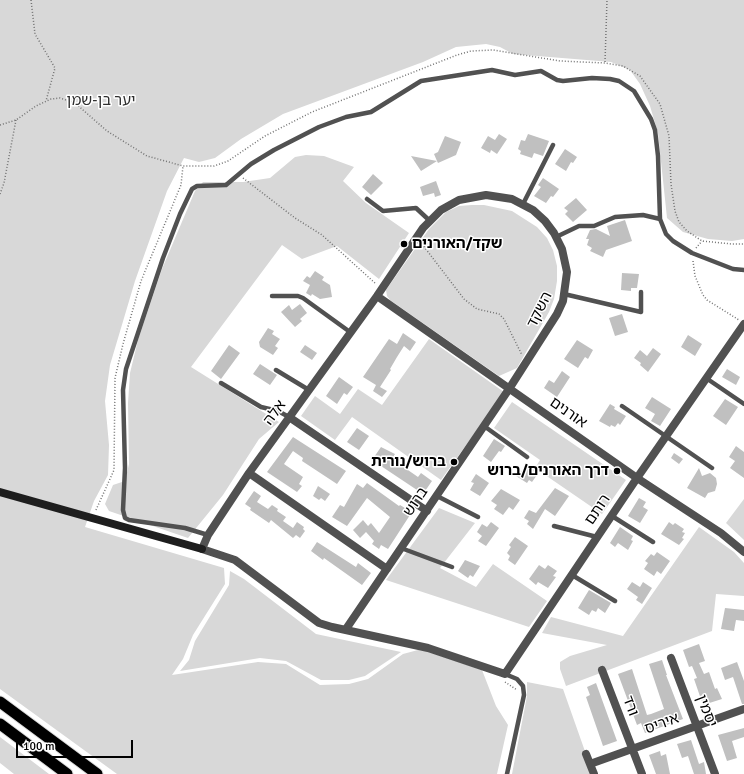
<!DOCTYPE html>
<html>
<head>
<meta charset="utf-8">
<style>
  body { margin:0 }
  #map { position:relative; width:744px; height:774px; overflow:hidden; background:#fff; font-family:Signika,sans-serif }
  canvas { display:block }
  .scale { position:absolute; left:16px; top:740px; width:117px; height:18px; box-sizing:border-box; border:2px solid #000; border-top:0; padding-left:5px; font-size:12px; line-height:14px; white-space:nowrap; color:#000; -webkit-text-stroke:3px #fff; paint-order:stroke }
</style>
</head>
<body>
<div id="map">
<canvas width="744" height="774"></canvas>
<div class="scale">100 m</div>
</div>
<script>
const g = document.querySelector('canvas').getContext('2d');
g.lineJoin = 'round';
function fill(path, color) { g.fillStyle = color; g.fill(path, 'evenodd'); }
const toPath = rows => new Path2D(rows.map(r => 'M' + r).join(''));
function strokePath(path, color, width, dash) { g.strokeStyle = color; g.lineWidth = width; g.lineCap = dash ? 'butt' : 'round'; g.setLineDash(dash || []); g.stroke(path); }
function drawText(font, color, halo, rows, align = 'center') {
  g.font = font + ' Signika,"Noto Sans Hebrew",sans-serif'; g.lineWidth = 3; g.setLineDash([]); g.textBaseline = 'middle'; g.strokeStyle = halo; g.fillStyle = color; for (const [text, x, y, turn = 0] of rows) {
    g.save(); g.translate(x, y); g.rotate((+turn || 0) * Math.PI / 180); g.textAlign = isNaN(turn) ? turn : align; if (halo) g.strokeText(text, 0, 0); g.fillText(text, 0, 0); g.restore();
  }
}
fill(toPath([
  [0,0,744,0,744,239,732,241,708,239,683,232,667,218,658,133,650,106,640,84,630,70,611,62,513,54,500,47,486,44,456,47,423,62,283,114,241,139,215,158,199,162,184,158,167,191,135,281,110,365,105,401,109,445,108,475,94,501,85,527,224,568,225,584,193,635,183,659,172,675,258,662,286,664,320,685,349,684,368,679,403,654,418,650,426,651,482,670,496,706,508,725,497,774,117,774,0,689],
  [306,155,324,156,354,167,343,181,366,203,409,233,379,279,337,246,302,259,282,245,191,367,279,422,259,439,223,495,188,538,109,511,105,504,113,485,125,481,129,464,128,403,130,373,138,340,162,269,195,191,203,182,243,182,270,178,295,157],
  [472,205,484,205,512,211,537,227,547,238,553,250,557,266,557,281,554,299,549,312,517,368,499,376,390,300,387,296,386,290,429,229,446,212,459,206],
  [429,339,504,392,441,480,352,417,335,440,301,416,315,396,340,414,358,389,382,405],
  [512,402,626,480,602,514,535,468,540,460,494,428],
  [744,499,744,540,726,523],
  [439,508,475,523,440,568,476,587,493,564,547,601,529,627,386,580],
  [699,527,734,552,744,563,744,596,716,594,712,631,566,686,560,669,560,662,570,656,607,645,542,633,551,617,623,636],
  [230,571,244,579,316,634,401,652,365,676,349,680,321,680,286,661,260,658,180,671,189,660,195,641,229,585],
  [527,682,563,689,593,774,512,774,527,696],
  [0,737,49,774,14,774,0,763]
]), '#d8d8d8');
fill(toPath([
  [499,134,507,139,497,154,491,150,490,153,481,148,488,136,495,140],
  [528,134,549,141,543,156,534,153,532,158,520,154,521,151,518,149,521,140,525,141],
  [445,136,461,142,456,155,438,163,437,161,421,171,411,156,437,161,434,154,438,152],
  [565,149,577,157,573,163,571,162,566,171,555,164],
  [373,174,383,183,371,195,362,187],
  [543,178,559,189,553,197,551,196,546,203,534,196,541,187,538,185],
  [436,181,441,195,435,197,434,193,423,196,420,187],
  [576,198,587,210,573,222,565,214,568,211,564,208],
  [625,220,632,241,606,250,603,257,590,251,592,248,587,245,589,239,586,239,590,230,596,229,610,236,607,226],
  [315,271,324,277,322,280,330,285,332,297,320,299,312,294,311,296,306,293,310,285,303,281,307,276,310,278],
  [622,273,639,274,637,288,631,288,631,291,621,290],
  [300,304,307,313,300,319,302,321,295,327,281,312,289,305,292,310],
  [622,314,628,332,615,336,609,318],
  [268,328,274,331,272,334,280,339,275,346,278,348,273,355,260,347,259,342],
  [403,333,416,342,410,351,404,346,397,357,390,369,391,370,380,387,387,391,382,397,373,391,376,385,363,377,389,339,397,344],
  [688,335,702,344,695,356,681,347],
  [577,340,593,350,588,359,585,357,578,368,564,359],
  [229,345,240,353,221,379,211,371],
  [305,345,317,353,312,360,300,352],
  [653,348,661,354,648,372,640,365,641,363,634,358,640,350,647,356],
  [260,364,277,375,270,385,253,374],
  [727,369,740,377,736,385,722,377],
  [562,371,570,377,557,397,544,388,549,380,554,383],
  [339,377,353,387,347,395,344,393,337,404,326,396],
  [652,397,671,409,660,426,651,421,655,414,645,408],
  [725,399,738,407,726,425,713,416],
  [610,404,615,407,614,409,626,416,620,425,618,423,615,427,611,425,610,427,599,421],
  [357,428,369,436,359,450,347,442],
  [293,437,346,471,337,484,302,461,303,458,293,451,284,464,303,477,299,484,302,486,297,492,267,472],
  [494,439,505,446,501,452,499,451,491,462,483,456],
  [736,446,744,452,744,478,730,468,735,461,729,457],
  [381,447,395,454,392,459,418,477,421,473,432,481,423,494,372,460],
  [674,453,683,459,679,464,671,458],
  [529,466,535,470,533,472,537,475,532,482,529,480,527,483,516,476,520,470,525,473],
  [699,468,702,476,710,473,716,478,717,484,715,491,708,493,705,498,687,488],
  [476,474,489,483,480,496,470,490,474,483,471,482],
  [367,483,399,506,400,505,405,508,404,511,410,515,388,549,381,545,379,549,372,544,374,541,366,532,360,538,353,530,363,520,368,526,371,523,379,533,390,517,367,498,347,526,332,517,340,505,344,507,357,484,363,488],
  [318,486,330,494,325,501,321,498,319,500,313,496],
  [555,488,569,496,555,516,545,509,533,529,527,524,529,521,524,518,529,510,536,513],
  [501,489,520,500,513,510,509,507,503,515,494,509,497,505,491,501],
  [254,491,261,496,257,502,268,509,272,505,278,509,277,511,286,517,283,521,293,528,297,522,304,527,303,529,305,531,300,538,296,535,293,538,271,520,269,523,250,510,251,508,245,504],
  [639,498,646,502,643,507,648,510,640,523,628,516],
  [491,522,499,528,486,546,478,541,482,536,477,532,482,524,487,527],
  [669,522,673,525,675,523,684,529,682,532,685,533,682,538,684,539,679,545,661,534],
  [620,527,633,536,631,540,633,541,628,550,618,543,615,547,610,543],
  [515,537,528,546,515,565,508,560,510,556,507,553,511,547,509,545],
  [317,542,356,567,358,563,371,573,362,585,324,558,323,560,311,551],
  [657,552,670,561,661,574,657,571,654,576,644,569,648,563,645,561,651,554,654,556],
  [465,560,480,566,473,577,470,575,468,578,458,571],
  [539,565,545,569,548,565,557,571,553,576,556,577,548,588,538,582,536,585,529,579],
  [632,582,640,587,643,582,652,588,642,604,636,600,638,597,627,589],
  [589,590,611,603,605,613,598,608,596,612,592,610,589,615,578,608],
  [725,608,744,610,744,621,736,620,734,631,721,629],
  [699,644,705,661,699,663,704,674,709,672,715,689,717,688,722,699,703,705,694,679,697,678,692,666,689,667,683,650],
  [662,660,667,675,666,675,683,719,645,733,641,723,637,725,618,674,632,669,647,715,651,714,664,709,649,664],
  [737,662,744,681,744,704,742,704,733,677,725,680,721,668],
  [596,683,617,741,603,746,586,697,590,695,587,687],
  [744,728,744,737,732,741,737,758,727,761,718,735],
  [691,740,699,764,704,762,706,774,694,774,688,756,682,758,677,744],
  [660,751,661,756,666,754,670,774,656,774,649,755]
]), '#c0c0c0');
const trunk = toPath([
  [0,702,97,774],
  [0,724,67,774]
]);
strokePath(trunk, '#dbdbdb', 13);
strokePath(toPath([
  [31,0,35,34,55,68,46,101],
  [605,62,607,0],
  [0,125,16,120,36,106,51,99,60,98,75,103,107,131,147,156,183,166,214,166,228,161,265,136,312,112,457,55,471,51,493,50,560,61,605,63,623,66,640,76,660,104,669,136,671,184,675,211,679,222,687,231,702,241,732,244,744,244],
  [243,178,295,218,322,235,376,284],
  [0,194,4,183,16,120],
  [422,244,464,299,477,309,499,314,504,319,522,355],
  [696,248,702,241],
  [693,261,695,276,703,295,707,300,739,320],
  [96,510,114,470,115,378,123,344,141,281,181,185,183,166],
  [505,682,517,690]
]), '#737373', 1.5, [1, 2]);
strokePath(toPath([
  [367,199,383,211,416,208,430,221],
  [523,204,553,145],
  [556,237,579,226,594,226,615,217,643,215,660,219],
  [564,294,641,312,641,292],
  [272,296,298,296,303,298,350,332],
  [276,370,309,390],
  [706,378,744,404],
  [221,383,261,407,278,411,289,417],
  [622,406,712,468],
  [484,426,527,457],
  [437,496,478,517],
  [612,516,653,542],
  [554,526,597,537],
  [208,535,185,528,129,520,125,518,123,510,125,468,123,390,126,369,163,258,180,214,192,189,197,186,226,185,251,164,274,150,319,127,346,117,371,112,421,81,492,70,515,75,541,71,557,80,563,81,592,78,610,79,619,81,634,91,651,119,655,130,658,156,660,219,666,234,673,241,692,253,733,269,744,270],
  [401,548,452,567],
  [572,575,615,601],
  [505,674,517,679,523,686,524,695,507,774]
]), '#515151', 4.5);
strokePath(toPath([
  [377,296,637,478,721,533,744,552],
  [289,417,427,511],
  [249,473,387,569],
  [346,629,509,389,557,314,563,301,567,272,562,249,554,233,545,221,533,210,512,199,486,195,459,200,441,210,423,228,377,296,249,473,208,535,202,549,235,560,319,623,332,627,428,648,505,674,637,478,744,324],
  [671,658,715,774],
  [602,670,642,774],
  [586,754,594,774],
  [590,764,744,709]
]), '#515151', 8);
strokePath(toPath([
  [0,492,202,549]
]), '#1e1e1e', 8);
strokePath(trunk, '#000', 11);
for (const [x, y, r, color] of [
  [404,244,4,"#000"],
  [454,462,4,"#000"],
  [617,471,4,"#000"]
]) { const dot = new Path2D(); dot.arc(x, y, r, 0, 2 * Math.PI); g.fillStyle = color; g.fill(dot); strokePath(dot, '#fff', 1.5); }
drawText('15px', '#2f2f2f', '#fff', [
  ["יער בן-שמן",101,101]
]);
drawText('bold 15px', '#000', '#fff', [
  ["שקד/האורנים",412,244,"left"],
  ["ברוש/נורית",446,462],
  ["דרך האורנים/ברוש",609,471]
], 'right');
drawText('15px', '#000', '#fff', [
  ["השקד",540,310,-63],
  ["אלה",275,413,-54],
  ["אורנים",568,413,35],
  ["ברוש",416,502,-56],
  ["רותם",598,510,-56],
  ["ורד",630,706,69],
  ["יסמין",706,711,69],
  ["איריס",662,724,-20]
]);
</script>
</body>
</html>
